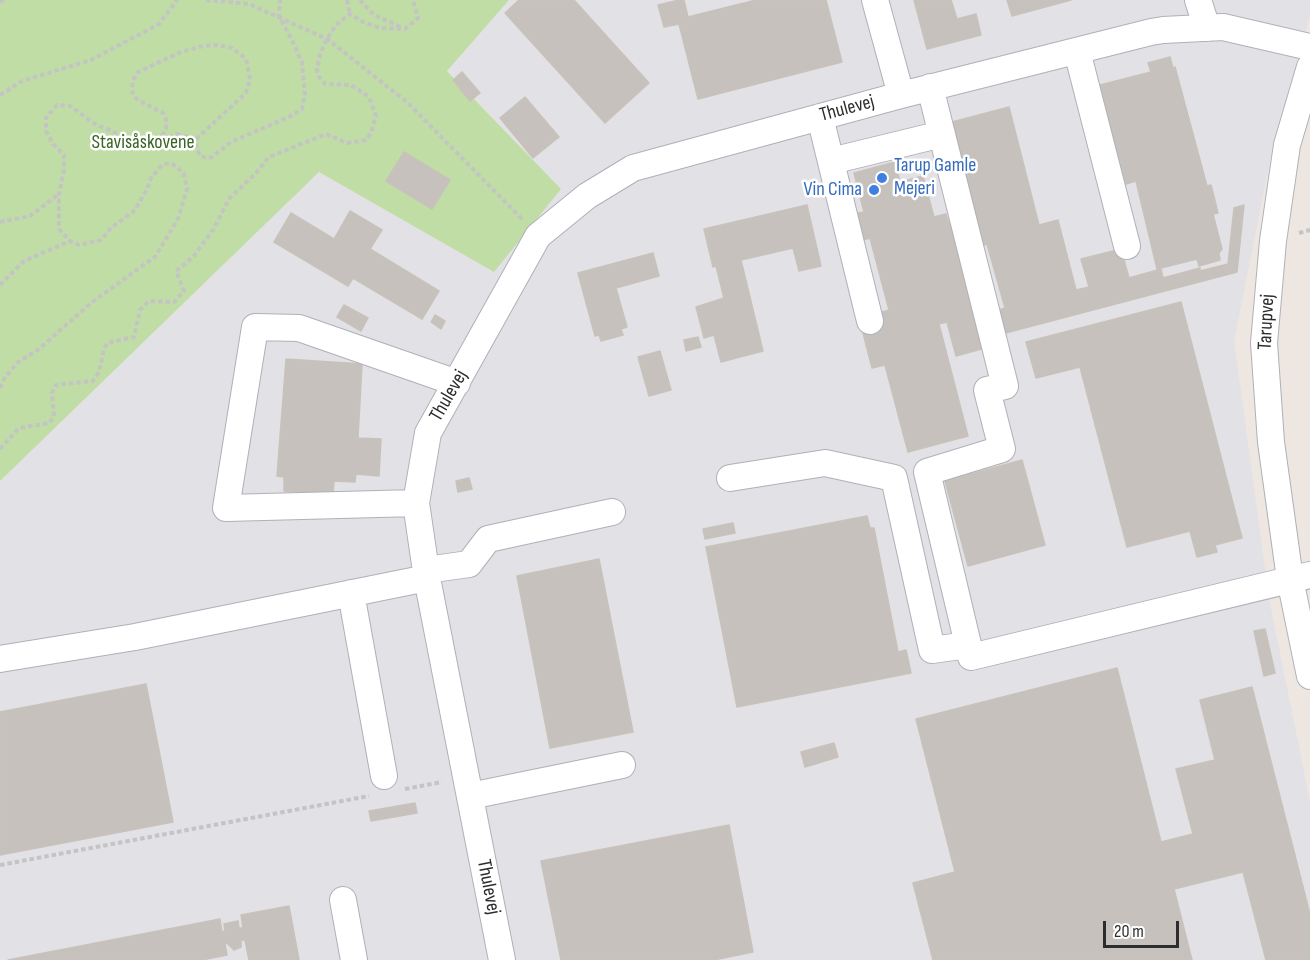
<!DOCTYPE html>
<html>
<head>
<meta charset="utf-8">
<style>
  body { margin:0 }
  #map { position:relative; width:1310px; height:960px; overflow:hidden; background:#ede6e1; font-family:"Sofia Sans Condensed",sans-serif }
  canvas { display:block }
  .scale { position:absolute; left:1103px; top:921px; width:76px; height:27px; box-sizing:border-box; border:3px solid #2d2d2d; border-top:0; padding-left:8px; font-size:18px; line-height:21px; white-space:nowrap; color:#2d2d2d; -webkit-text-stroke:4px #fff; paint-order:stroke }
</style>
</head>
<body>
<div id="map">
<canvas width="1310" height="960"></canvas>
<div class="scale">20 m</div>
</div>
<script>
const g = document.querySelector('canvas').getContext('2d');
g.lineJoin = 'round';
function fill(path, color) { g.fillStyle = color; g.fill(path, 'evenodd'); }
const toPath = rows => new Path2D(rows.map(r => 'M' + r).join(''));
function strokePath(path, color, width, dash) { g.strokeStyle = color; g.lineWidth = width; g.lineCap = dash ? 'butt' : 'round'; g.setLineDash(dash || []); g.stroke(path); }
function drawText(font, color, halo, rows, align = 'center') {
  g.font = font + ' "Sofia Sans Condensed",sans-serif'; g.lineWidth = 5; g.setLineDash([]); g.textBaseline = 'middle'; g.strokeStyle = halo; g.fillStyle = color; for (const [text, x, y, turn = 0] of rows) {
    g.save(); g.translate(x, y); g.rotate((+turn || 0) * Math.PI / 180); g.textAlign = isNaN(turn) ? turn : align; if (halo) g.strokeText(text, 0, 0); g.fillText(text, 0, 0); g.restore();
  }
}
fill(toPath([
  [509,0,1310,0,1310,16,1274,141,1234,341,1269,598,1310,802,1310,960,0,960,0,481,319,172,493,271,561,189,447,70]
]), '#e2e1e6');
fill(toPath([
  [0,0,509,0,447,71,561,189,494,272,319,172,0,481]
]), '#bfdda4');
const building = toPath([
  [519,0,574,0,649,83,605,123,505,13,519,0],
  [679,0,684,0,688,17,756,0,826,0,842,62,698,99,679,24,664,27,658,5,679,0],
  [914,0,951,0,957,19,976,14,981,35,927,49,914,0],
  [1007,0,1071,0,1012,16,1007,0],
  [1170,57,1173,68,1175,67,1207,186,1211,185,1218,213,1213,214,1222,249,1219,253,1220,260,1199,266,1197,259,1157,269,1136,181,1126,184,1100,85,1151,72,1148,63,1170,57],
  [462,72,480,93,470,101,453,80,462,72],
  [525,97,559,137,533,158,500,118,525,97],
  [1009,107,1039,225,1058,220,1076,290,1089,287,1081,259,1121,249,1129,278,1161,269,1163,278,1200,268,1200,271,1228,264,1234,208,1244,205,1237,272,998,335,992,312,1005,308,987,244,984,245,952,122,1009,107],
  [404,152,450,180,432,209,386,181,404,152],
  [895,162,900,182,923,176,934,217,946,214,949,224,953,222,985,348,956,356,947,322,939,324,968,436,908,452,885,365,872,368,863,333,882,328,879,313,889,310,870,238,860,241,853,214,864,212,854,173,895,162],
  [807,205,821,266,799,271,793,248,741,260,763,351,721,362,714,335,704,338,696,307,724,298,716,266,713,267,704,229,807,205],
  [350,211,382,230,370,249,439,291,422,319,353,278,348,286,274,242,291,213,334,239,350,211],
  [653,253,659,276,616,288,627,327,621,329,623,335,601,341,599,335,595,336,578,273,653,253],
  [1181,302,1242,538,1215,545,1217,552,1197,557,1190,531,1127,547,1080,367,1036,378,1026,342,1181,302],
  [344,305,368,318,361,331,337,317,344,305],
  [435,315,445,321,441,329,431,322,435,315],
  [698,337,701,347,686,351,684,340,698,337],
  [660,351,671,390,649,396,638,357,660,351],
  [286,359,362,364,358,438,381,439,379,476,356,474,355,482,334,481,333,494,284,491,284,477,277,476,286,359],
  [1022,460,1045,545,968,566,945,481,1022,460],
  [469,478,472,489,458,492,456,481,469,478],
  [867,516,870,528,874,528,898,652,906,650,911,673,737,707,706,547,867,516],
  [733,523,735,533,705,539,703,529,733,523],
  [599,559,633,732,550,748,517,576,599,559],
  [1265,629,1275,673,1264,676,1254,631,1265,629],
  [1117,668,1161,842,1193,834,1176,769,1215,760,1200,700,1252,687,1310,914,1310,960,1266,960,1243,872,1174,889,1192,960,933,960,913,883,955,872,916,719,1117,668],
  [146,684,173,822,0,855,0,712,146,684],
  [834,743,838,757,805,767,801,752,834,743],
  [415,803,417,813,371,821,369,811,415,803],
  [729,825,753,952,714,960,561,960,541,861,729,825],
  [289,906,299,960,249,960,245,940,241,940,241,947,234,950,227,943,225,944,227,955,202,960,8,960,220,919,222,932,225,931,224,924,238,921,239,928,243,928,241,915,289,906]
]);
fill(building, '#c6c1bc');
strokePath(building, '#c8c2bb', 1.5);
const minor = toPath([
  [875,0,901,95],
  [1198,0,1207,28],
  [1077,51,1127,246],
  [1310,67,1287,145,1273,241,1264,343,1271,442,1290,579,1310,676],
  [930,87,1005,386,987,390,1002,449,927,472,971,657,1310,575],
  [820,117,870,321],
  [831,161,942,134],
  [730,478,825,463,894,478,932,650,968,645],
  [416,503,226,508,255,327,299,328,457,383],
  [426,570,469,564,488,539,612,512],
  [351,593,384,776],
  [0,659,135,637,427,578],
  [470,796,622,765],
  [343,900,354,960],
  [502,960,427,578,416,503,428,433,538,236,587,196,633,168,901,95,1151,32,1163,30,1223,27,1310,47]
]);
strokePath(minor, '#aeb1b8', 28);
strokePath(toPath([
  [206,0,249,4,327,39,407,102,522,219],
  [347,0,350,14],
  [360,0,374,15,401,27],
  [0,2,4,0],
  [0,95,22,81,91,60,159,24,177,0],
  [158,142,166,129,166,119,163,113,138,100,133,95,132,90,133,80,138,72,181,52,203,46,217,45,232,48,246,59,250,79,246,93,194,141],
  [0,222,30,216,59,194],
  [1299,233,1310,230],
  [0,285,24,261,70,241],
  [0,388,4,379,17,363,39,349,91,303,155,257,178,219,187,189,184,174,176,166,169,163,162,165,151,178,147,189,135,210,111,228,101,240,79,245,70,241,59,229,59,194,64,170,64,155,53,144,46,131,46,118,57,105,70,106,95,124,143,144,158,143,176,134,183,135,194,141,200,156,207,158,212,157,231,142,291,116,302,109,305,94,302,63,292,40,279,16,280,0],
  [0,449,19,428,49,423,54,417,52,393,56,385,93,381,99,372,104,349,107,343,134,337,140,310,149,301,174,302,184,291,176,271,193,257,213,230,229,199,256,173,269,157,326,134,347,143,366,140,371,133,376,116,369,97,351,85,325,84,319,77,317,70,320,54,327,39,336,25,350,14,365,23,380,28,405,29,418,18,413,0],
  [405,789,442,782],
  [0,865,369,796]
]), '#c4c4c4', 4, [4.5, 3]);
strokePath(minor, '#fff', 26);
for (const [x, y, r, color] of [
  [882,178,6,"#3f7fe0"],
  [874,190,6,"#3f7fe0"]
]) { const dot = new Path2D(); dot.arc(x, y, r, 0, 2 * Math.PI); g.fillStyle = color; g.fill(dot); strokePath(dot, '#fff', 2); }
drawText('20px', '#2d2d2d', '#fff', [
  ["Thulevej",847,109,-15],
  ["Tarupvej",1267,322,-87],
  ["Thulevej",449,396,-60],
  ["Thulevej",488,887,79]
]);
drawText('20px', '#396423', '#fff', [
  ["Stavisåskovene",143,143]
]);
drawText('20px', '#366cbe', '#fff', [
  ["Tarup Gamle",894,166],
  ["Mejeri",894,189],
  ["Vin Cima",862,190,"right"]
], 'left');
</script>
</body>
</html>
